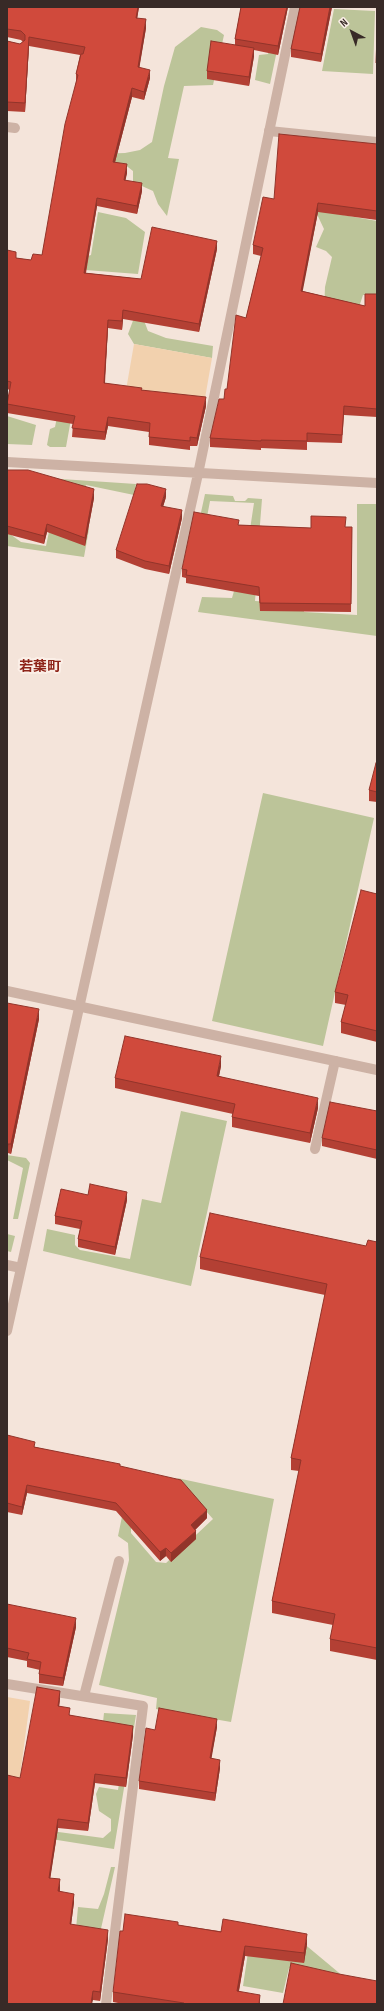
<!DOCTYPE html>
<html>
<head>
<meta charset="utf-8">
<style>
  body { margin:0 }
  #map { position:relative; width:384px; height:2011px; overflow:hidden; background:#f4e4da; font-family:"Sofia Sans Condensed",sans-serif }
  canvas { display:block }
  .frame { position:absolute; inset:0; border:8px solid #382a27; pointer-events:none }
  .north { position:absolute; left:332px; top:12px; width:40px; height:40px; -webkit-text-stroke:3px #fbefe7; paint-order:stroke; rotate:319deg; font-size:11px; font-weight:700; line-height:16px; text-align:center; color:#382a27 }
  .north::after { content:''; display:block; margin:auto; width:14px; height:18px; background:#382a27; clip-path:polygon(50% 0,100% 100%,50% 72%,0 100%) }
</style>
</head>
<body>
<div id="map">
<canvas width="384" height="2011"></canvas>
<div class="frame"></div>
<div class="north">N</div>
</div>
<script>
const g = document.querySelector('canvas').getContext('2d');
g.lineJoin = 'round';
function fill(path, color) { g.fillStyle = color; g.fill(path, 'evenodd'); }
const toPath = rows => new Path2D(rows.map(r => 'M' + r).join(''));
function strokePath(path, color, width, dash) { g.strokeStyle = color; g.lineWidth = width; g.lineCap = dash ? 'butt' : 'round'; g.setLineDash(dash || []); g.stroke(path); }
function drawText(font, color, halo, rows, align = 'center') {
  g.font = font + ' "Sofia Sans Condensed","Noto Sans JP",sans-serif'; g.lineWidth = 4; g.setLineDash([]); g.textBaseline = 'middle'; g.strokeStyle = halo; g.fillStyle = color; for (const [text, x, y, turn = 0] of rows) {
    g.save(); g.translate(x, y); g.rotate((+turn || 0) * Math.PI / 180); g.textAlign = isNaN(turn) ? turn : align; if (halo) g.strokeText(text, 0, 0); g.fillText(text, 0, 0); g.restore();
  }
}
fill(toPath([
  [277,7,286,7,270,84,255,80,259,55,268,54],
  [334,9,375,11,373,74,322,71],
  [201,27,217,30,224,35,213,85,184,86,168,158,179,159,167,216,158,204,153,191,133,182,133,171,124,164,93,162,96,154,125,153,140,150,152,142,164,86,175,47],
  [315,210,377,221,377,296,363,295,360,304,338,306,324,312,325,287,332,257,326,251,316,247,324,229],
  [98,212,126,218,145,232,138,274,46,267,18,342,7,392,7,297,36,261,76,260,91,255],
  [134,318,143,318,148,331,166,338,213,346,212,358,134,344,128,334],
  [86,336,66,447,50,447,47,445,50,429,55,427,70,352],
  [7,416,36,425,32,445,7,444],
  [31,477,136,484,134,495,86,485,79,519,89,529,84,557,7,546,7,512,10,534,21,542,46,546,58,488],
  [205,494,233,496,235,501,245,501,248,498,262,499,259,537,249,536,254,503,210,501,207,517,200,517],
  [357,504,377,504,377,636,198,612,202,597,232,598,243,560,258,562,255,601,304,604,304,612,357,615],
  [263,793,374,818,323,1046,212,1021],
  [181,1111,227,1121,191,1286,43,1251,47,1229,75,1235,75,1245,80,1250,130,1259,142,1199,161,1203],
  [7,1155,26,1158,30,1163,18,1219,13,1219,23,1168,7,1160],
  [7,1234,15,1236,11,1252,7,1251],
  [177,1478,274,1499,231,1722,156,1709,157,1698,99,1685,129,1560,128,1543,118,1536,124,1507,131,1523,131,1533,156,1562,166,1563,213,1519],
  [104,1713,136,1715,114,1849,51,1839,29,1828,103,1838,111,1831,111,1819,99,1811,96,1794,99,1787,118,1790,126,1737,103,1722],
  [111,1867,115,1867,100,1933,76,1929,78,1907,98,1909,104,1894],
  [251,1932,302,1942,344,1977,289,1968,283,1993,243,1986]
]), '#bcc499');
fill(toPath([
  [134,344,212,358,204,404,126,390],
  [7,1697,30,1701,19,1783,7,1781]
]), '#f2d1ae');
strokePath(toPath([
  [7,127,15,128],
  [269,131,377,142],
  [315,1149,335,1061],
  [84,1696,119,1561]
]), '#cdb2a5', 10);
strokePath(toPath([
  [7,462,377,483],
  [7,991,377,1070],
  [7,1265,21,1268],
  [7,1331,198,474,295,7],
  [7,1684,143,1706,106,2004]
]), '#cdb2a5', 10);
fill(toPath([
  [7,7,139,7,137,18,146,28,139,68,150,78,144,100,132,97,115,162,127,173,125,180,142,191,137,214,97,206,86,273,141,279,217,249,199,332,123,319,122,330,108,328,105,383,142,390,206,406,197,446,190,446,190,450,149,445,149,432,108,426,105,440,72,437,73,424,7,413,7,404,10,390,7,389,7,250,16,258,31,260,42,255,76,82,76,74,80,55,29,46,25,112,7,111,7,41,20,44,23,42,21,40,7,37],
  [241,7,288,7,278,55,254,50,254,56,249,86,207,79,207,71,235,45,235,39],
  [300,7,332,7,321,62,291,57,291,49],
  [377,36,377,72,376,72],
  [377,144,377,220,318,212,302,291,365,306,377,294,377,417,344,415,342,443,307,442,307,450,261,448,261,450,210,447,210,438,224,399,227,389,246,318,261,256,253,254,253,245,274,199],
  [7,470,94,498,85,546,47,532,44,544,7,534],
  [166,497,163,506,182,518,169,574,145,569,116,558,116,550],
  [239,525,311,528,352,527,351,612,260,611,259,596,186,583,186,578,182,577,182,569],
  [377,763,377,802,369,801,369,790],
  [377,894,377,1042,341,1033,341,1022,346,1005,335,1003,335,992],
  [7,1003,39,1019,11,1154,8,1153],
  [221,1066,219,1076,318,1108,310,1143,232,1127,232,1117,233,1114,115,1088,115,1078],
  [377,1111,377,1159,322,1146,322,1138],
  [88,1195,127,1200,115,1255,78,1247,78,1239,80,1229,55,1224,55,1216],
  [377,1242,377,1660,330,1651,330,1639,333,1625,272,1613,272,1601,299,1471,291,1470,291,1458,325,1295,200,1269,200,1257,366,1246],
  [7,1435,35,1447,120,1466,207,1518,195,1530,196,1539,171,1562,166,1556,160,1561,116,1511,27,1493,22,1515,7,1512],
  [7,1604,76,1627,63,1686,39,1683,39,1674,40,1670,27,1667,27,1661,7,1657],
  [60,1699,59,1706,70,1715,133,1735,126,1787,95,1783,88,1831,58,1828,50,1878,60,1888,60,1892,74,1902,71,1925,108,1939,100,2001,93,2000,7,2004,20,1778],
  [217,1727,211,1758,220,1768,215,1801,139,1789,139,1781,155,1730],
  [178,1925,307,1944,304,1963,245,1956,239,1991,260,2004,123,2004,113,2002,113,1992,123,1931]
]), '#b34034');
fill(toPath([
  [138,7,139,7,136,26,136,18],
  [287,7,288,7,278,55,278,46],
  [330,7,332,7,321,62,321,54],
  [146,19,146,28,138,76,138,67],
  [29,37,29,46,25,112,25,103],
  [254,48,254,56,249,86,249,77],
  [150,70,150,78,144,100,144,92],
  [132,88,132,97,113,170,113,162],
  [127,164,127,173,124,188,124,180],
  [142,183,142,191,137,214,137,206],
  [97,198,97,206,84,281,84,273],
  [318,203,318,212,301,300,301,291],
  [217,241,217,249,199,332,199,324],
  [123,310,123,319,122,330,122,321],
  [108,320,108,328,104,391,104,383],
  [206,397,206,406,197,446,197,438],
  [108,417,108,426,105,440,105,432],
  [94,489,94,498,85,546,85,538],
  [166,489,166,497,161,514,161,506],
  [182,510,182,518,169,574,169,566],
  [47,524,47,532,44,544,44,536],
  [39,1009,39,1019,11,1154,11,1144],
  [221,1056,221,1066,217,1086,217,1076],
  [318,1098,318,1108,310,1143,310,1133],
  [8,1144,8,1153,7,1159,7,1150],
  [127,1192,127,1200,115,1255,115,1247],
  [27,1485,27,1493,22,1515,22,1507],
  [207,1510,207,1518,191,1534,191,1525],
  [196,1531,196,1539,171,1562,171,1553],
  [166,1548,166,1556,160,1561,160,1552],
  [76,1618,76,1627,63,1686,63,1678],
  [60,1691,60,1699,58,1715,58,1706],
  [217,1719,217,1727,210,1767,210,1758],
  [133,1726,133,1735,126,1787,126,1778],
  [220,1760,220,1768,215,1801,215,1793],
  [95,1774,95,1783,88,1831,88,1823],
  [58,1819,58,1828,49,1887,49,1878],
  [60,1879,60,1888,58,1900,58,1891],
  [74,1894,74,1902,70,1933,70,1924],
  [108,1930,108,1939,100,2001,100,1992],
  [307,1934,307,1944,304,1963,304,1953],
  [245,1946,245,1956,237,2001,237,1991],
  [93,1991,93,2000,92,2004,91,2004],
  [260,1995,260,2004,259,2004]
]), '#92342a');
const building = toPath([
  [7,7,138,7,136,18,146,19,138,67,150,70,144,92,132,88,113,162,127,164,124,180,142,183,137,206,97,198,84,273,141,279,152,227,217,241,199,324,123,310,122,321,108,320,104,383,142,388,141,390,206,397,197,438,190,437,190,441,149,437,150,423,108,417,105,432,72,428,75,416,7,404,11,382,7,381,7,250,16,252,16,258,31,260,33,254,42,255,65,124,78,75,76,74,81,54,83,54,85,47,29,37,25,103,7,102,7,41,20,44,25,40,25,35,21,31,7,29,7,7],
  [241,7,287,7,278,46,235,39,241,7],
  [300,7,330,7,321,54,291,49,300,7],
  [377,36,377,63,376,63,377,36],
  [211,41,254,48,249,77,207,71,211,41],
  [279,134,377,144,377,211,318,203,301,291,365,306,365,294,377,294,377,409,344,406,342,435,307,433,307,441,261,440,261,441,210,438,219,399,224,399,225,389,227,389,236,315,246,318,263,248,253,245,263,197,274,199,279,134],
  [7,470,28,470,94,489,85,538,47,524,44,536,7,526,7,470],
  [137,484,147,484,166,489,161,506,182,510,169,566,145,561,116,550,137,484],
  [194,512,239,520,238,525,311,528,311,516,346,517,345,527,352,527,351,604,260,603,259,587,186,575,187,570,182,569,194,512],
  [376,763,377,763,377,792,369,790,376,763],
  [361,890,377,894,377,1031,341,1022,348,995,335,992,361,890],
  [7,1003,39,1009,11,1144,8,1144,7,1150,7,1003],
  [125,1036,221,1056,217,1076,318,1098,310,1133,232,1117,235,1104,115,1078,125,1036],
  [330,1102,377,1111,377,1150,322,1138,330,1102],
  [90,1184,127,1192,115,1247,78,1239,82,1221,55,1216,61,1189,88,1195,90,1184],
  [210,1213,366,1246,368,1240,377,1242,377,1648,330,1639,335,1614,272,1601,301,1460,291,1458,327,1284,200,1257,210,1213],
  [7,1435,35,1442,34,1447,120,1464,120,1466,181,1480,207,1510,191,1525,196,1531,171,1553,166,1548,160,1552,116,1503,27,1485,22,1507,7,1503,7,1435],
  [7,1604,76,1618,63,1678,39,1674,41,1662,27,1659,29,1653,7,1648,7,1604],
  [37,1687,60,1691,58,1706,70,1708,69,1715,133,1726,126,1778,95,1774,88,1823,58,1819,49,1878,60,1879,58,1891,74,1894,70,1924,108,1930,100,1992,93,1991,91,2004,7,2004,7,1775,20,1778,37,1687],
  [159,1708,217,1719,210,1758,220,1760,215,1793,139,1781,146,1728,155,1730,159,1708],
  [125,1914,178,1922,178,1925,221,1932,223,1919,307,1934,304,1953,245,1946,237,1991,260,1995,259,2004,184,2004,184,2003,113,1992,120,1931,123,1931,125,1914],
  [291,1963,339,1974,377,1981,377,2004,283,2004,291,1963]
]);
fill(building, '#d04a3c');
strokePath(building, '#92342a', 1);
drawText('bold 14px', '#8e2419', '#fbefe7', [
  ["若葉町",40,667]
]);
</script>
</body>
</html>
